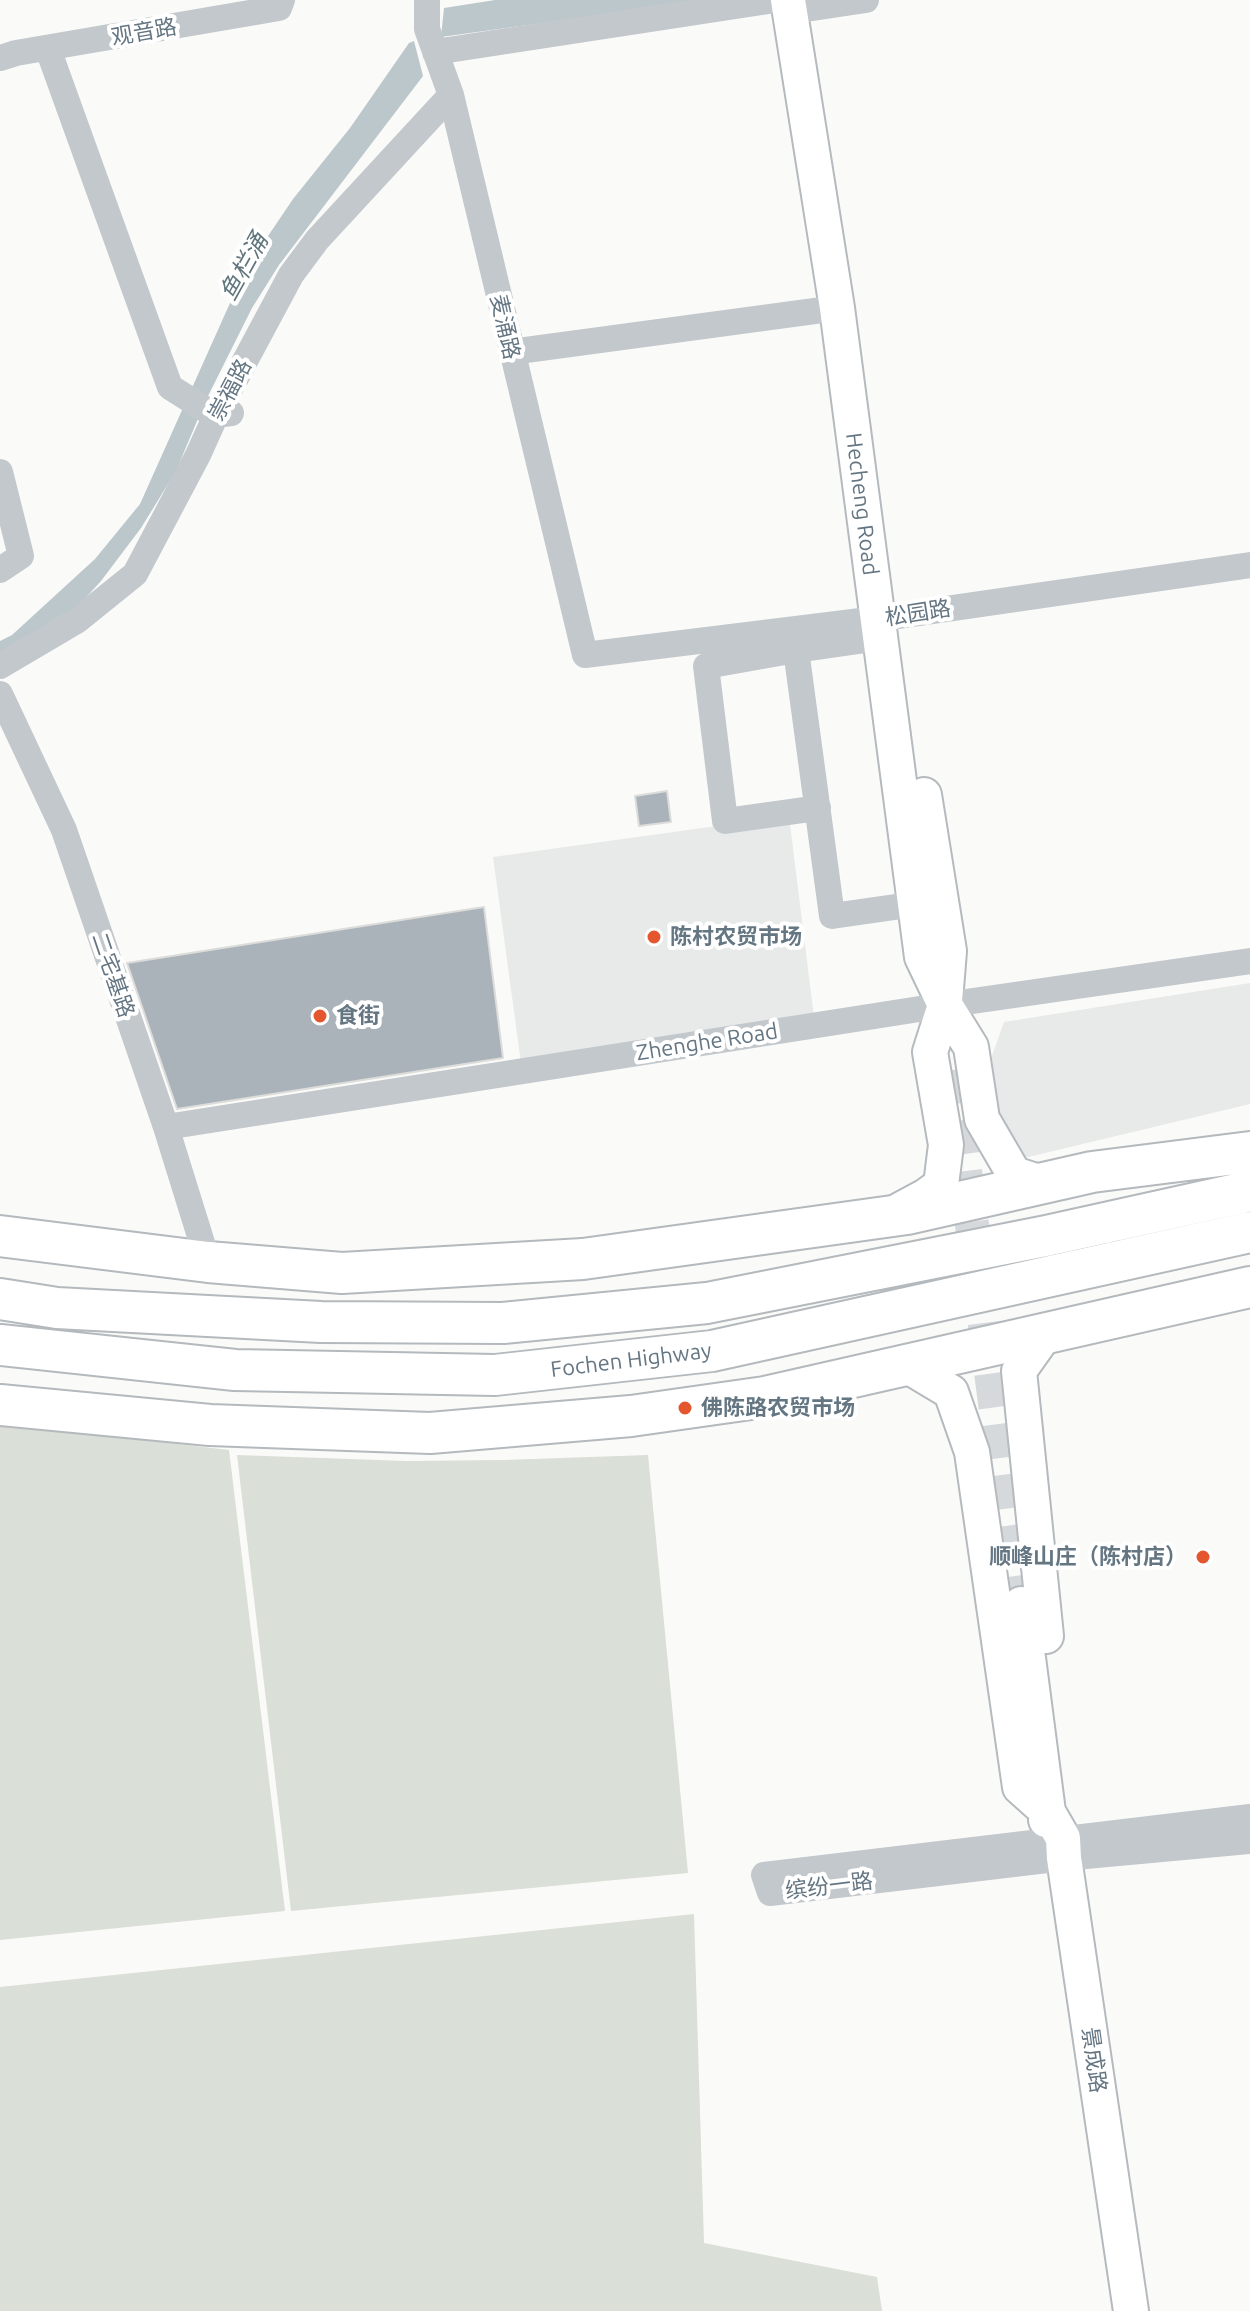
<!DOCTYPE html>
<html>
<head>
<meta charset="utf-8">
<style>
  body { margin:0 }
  canvas { display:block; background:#fafaf8 }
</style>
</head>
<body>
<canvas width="1250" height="2311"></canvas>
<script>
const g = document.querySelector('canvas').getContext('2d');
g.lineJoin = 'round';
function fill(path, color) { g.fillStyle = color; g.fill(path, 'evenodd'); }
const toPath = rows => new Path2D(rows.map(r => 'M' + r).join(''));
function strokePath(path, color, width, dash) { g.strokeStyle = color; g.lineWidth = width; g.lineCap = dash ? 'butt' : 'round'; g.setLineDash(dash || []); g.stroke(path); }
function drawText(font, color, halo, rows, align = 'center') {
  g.font = font + ' Ubuntu,"Noto Sans SC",sans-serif'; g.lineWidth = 8; g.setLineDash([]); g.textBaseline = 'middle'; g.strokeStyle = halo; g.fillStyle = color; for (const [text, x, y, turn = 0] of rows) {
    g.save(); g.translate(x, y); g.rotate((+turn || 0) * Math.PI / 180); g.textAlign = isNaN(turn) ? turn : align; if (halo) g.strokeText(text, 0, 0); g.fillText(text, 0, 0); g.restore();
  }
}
fill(toPath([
  [789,816,814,1017,521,1063,493,857],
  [1250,983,1250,1104,1020,1159,1000,1134,985,1075,1004,1022]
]), '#e8e9e9');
fill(toPath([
  [0,1423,229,1450,285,1911,0,1940],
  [237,1455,406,1461,503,1460,648,1455,688,1873,291,1911],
  [694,1914,704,2243,877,2277,882,2311,0,2311,0,1987]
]), '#dadfd7');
fill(toPath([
  [495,0,708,0,441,37,444,8],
  [414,41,423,76,279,265,252,308,205,402,176,471,141,528,101,581,69,616,0,660,0,641,12,635,95,559,140,504,230,303,264,242,293,199,350,128,409,43]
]), '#bbc7cb');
const building = toPath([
  [667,791,671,822,639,826,635,796,667,791],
  [484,907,503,1058,177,1109,127,963,484,907]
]);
fill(building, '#aab3b9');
strokePath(building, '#dcdcda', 2);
strokePath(toPath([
  [952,1070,1021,1604]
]), '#d5d9db', 34, [34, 17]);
const major = toPath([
  [788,0,837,308,922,957,945,1005,971,1047,982,1119,1014,1174,1042,1183],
  [924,795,949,951,945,1001],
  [900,1210,926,1196,941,1185,946,1145,930,1052,945,1005],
  [906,1365,951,1392,972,1452,1020,1787,1048,1812,1063,1838,1064,1858,1131,2311],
  [1021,1604,1048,1812,1046,1820],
  [1046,1636,1019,1371,1046,1333]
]);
const highway = toPath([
  [0,1236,208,1262,342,1273,583,1259,907,1214,1092,1172,1250,1152],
  [0,1299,57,1308,321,1322,503,1323,707,1303,1046,1236,1250,1191],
  [0,1345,235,1370,495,1375,712,1351,1250,1232],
  [0,1405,210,1425,430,1433,631,1416,765,1397,1250,1287]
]);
strokePath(major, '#b5babe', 38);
strokePath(highway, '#b4b9bd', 44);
strokePath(toPath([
  [427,0,427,29,451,95,585,655,877,619,1250,565],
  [806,9,866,0],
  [48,49,170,387,211,413,216,415,231,413],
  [435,52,775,0],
  [0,58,16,53,279,8,282,0],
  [511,352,837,308],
  [0,472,21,556,0,570],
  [880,638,796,650,832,916,916,904],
  [796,650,706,666,725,821,818,808],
  [0,666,78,620,135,574,198,455,216,415,291,275,317,240,451,95],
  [0,694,64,830,166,1127,208,1262],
  [166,1127,945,1005,1250,961],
  [1250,1817,764,1875,770,1893,1064,1858,1250,1841]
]), '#c3c8cc', 26);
strokePath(major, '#fff', 34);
strokePath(highway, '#fff', 40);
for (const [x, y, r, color] of [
  [654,937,8,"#e4572e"],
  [320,1016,8,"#e4572e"],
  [685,1408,8,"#e4572e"],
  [1203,1557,8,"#e4572e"]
]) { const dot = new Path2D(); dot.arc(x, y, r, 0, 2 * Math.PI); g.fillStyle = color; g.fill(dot); strokePath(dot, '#fff', 3); }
drawText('22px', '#657683', '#fff', [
  ["观音路",144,32,-10],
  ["麦涌路",505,327,77],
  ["崇福路",230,390,-62],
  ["Hecheng Road",862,504,83],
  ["松园路",918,613,-9],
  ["二宅基路",113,975,71],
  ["Zhenghe Road",707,1042,-9],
  ["Fochen Highway",631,1360,-7],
  ["缤纷一路",829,1886,-7],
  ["景成路",1094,2060,82]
]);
drawText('bold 22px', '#657683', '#fff', [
  ["陈村农贸市场",670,937],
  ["食街",336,1016],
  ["佛陈路农贸市场",701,1408],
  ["顺峰山庄（陈村店）",1187,1557,"right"]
], 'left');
drawText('italic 24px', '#60757c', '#fff', [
  ["鱼栏涌",244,267,-61]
]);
</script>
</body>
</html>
